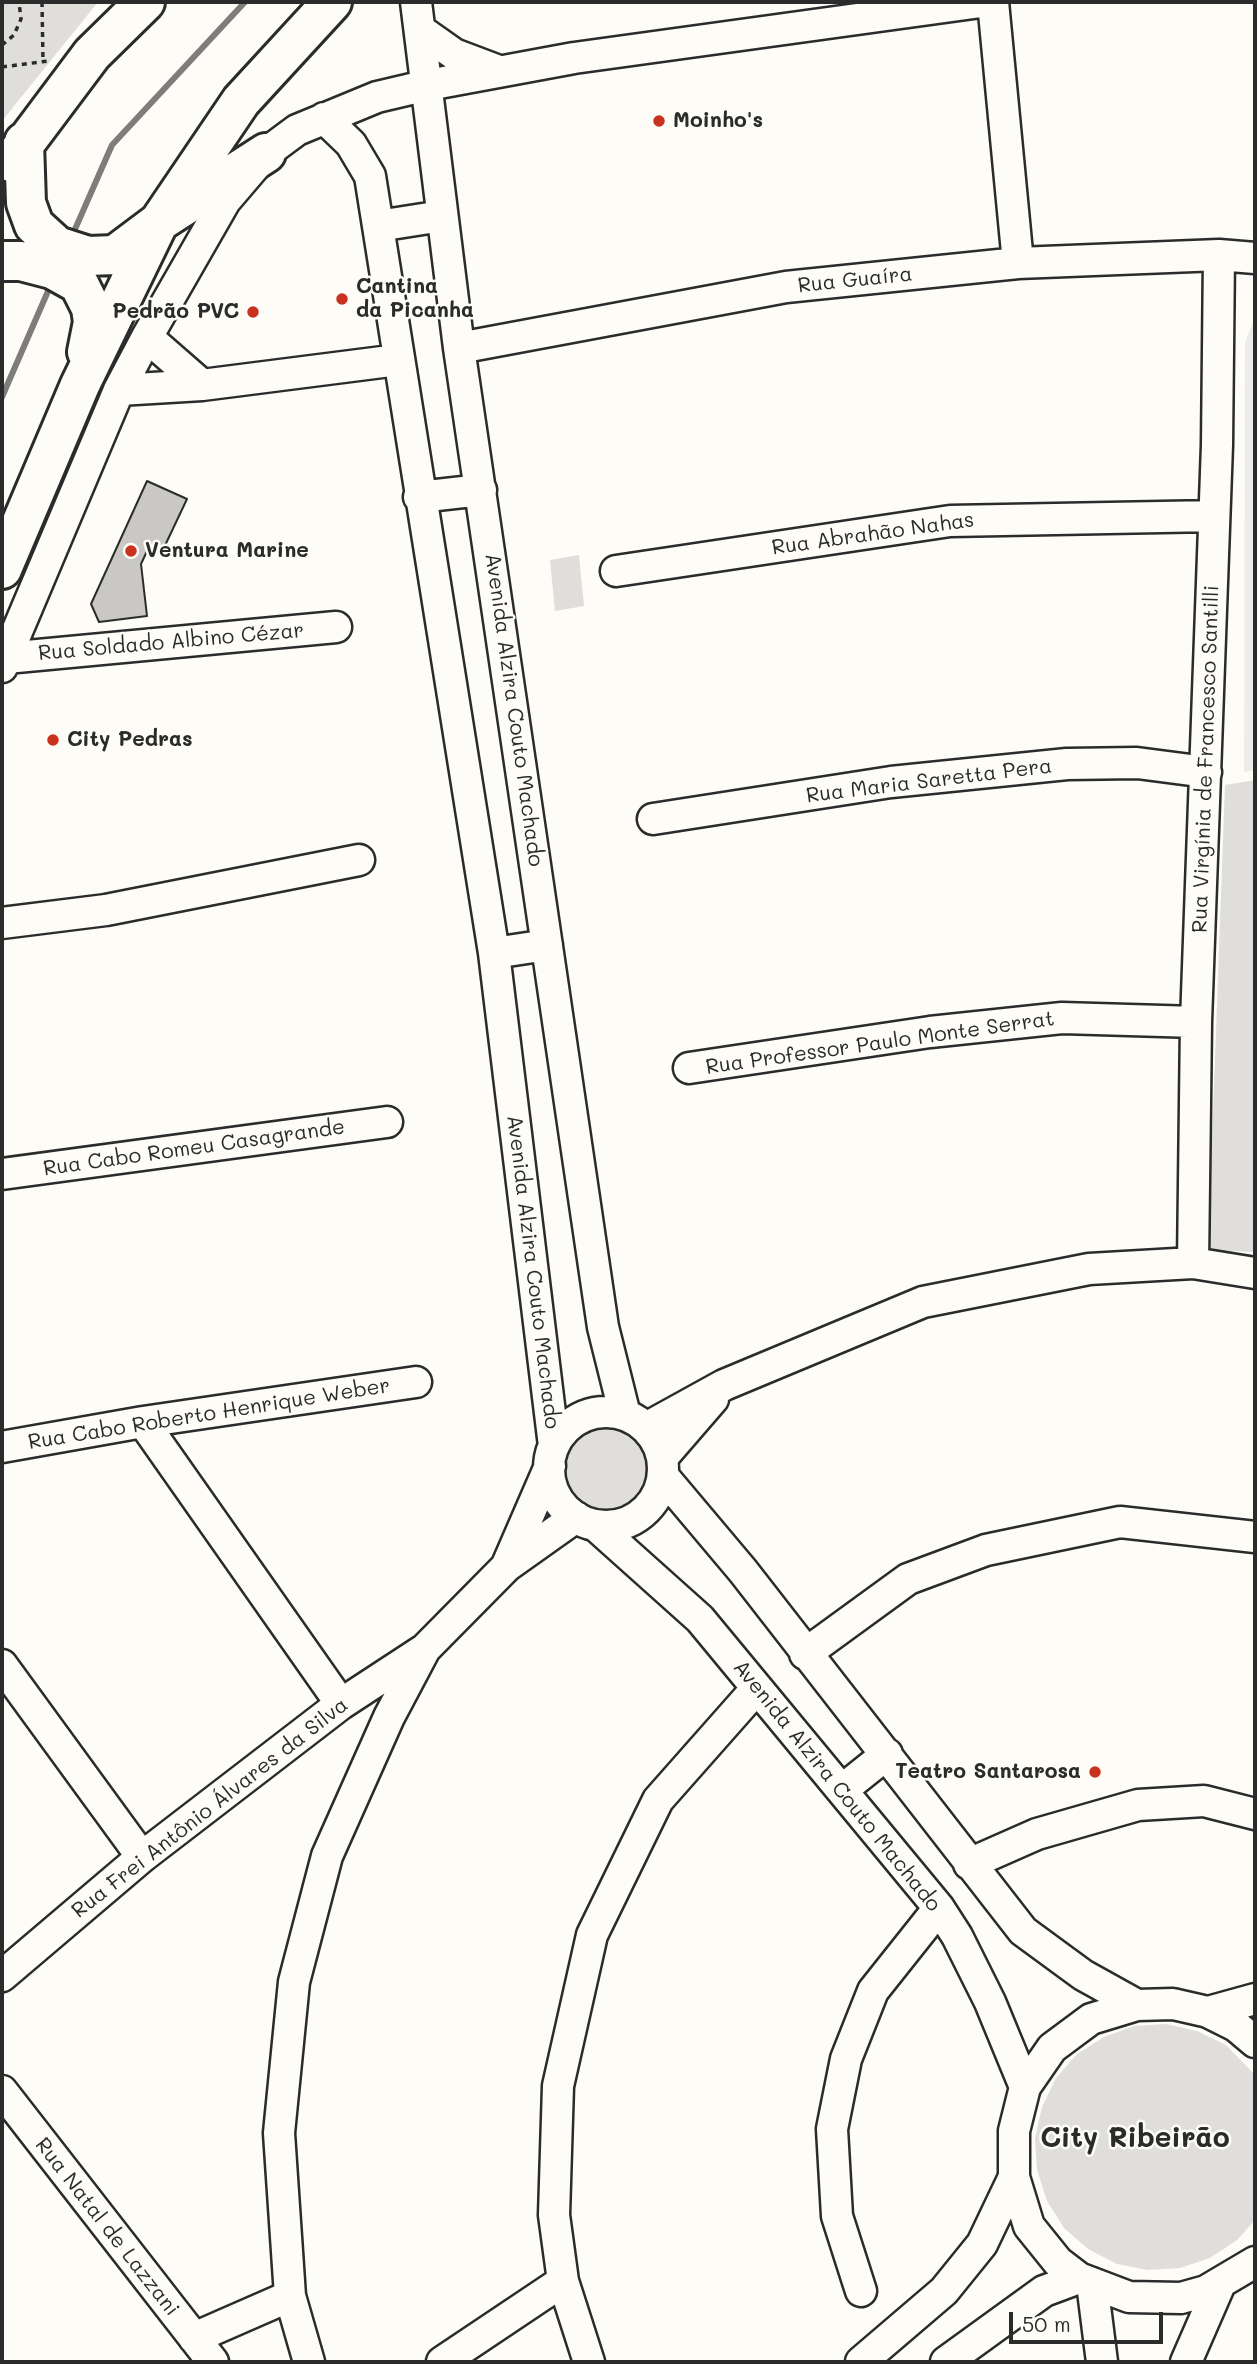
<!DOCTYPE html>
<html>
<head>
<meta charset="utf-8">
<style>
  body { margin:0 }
  #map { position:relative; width:1257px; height:2364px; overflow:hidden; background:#fdfcf7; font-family:Mali,sans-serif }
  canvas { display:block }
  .frame { position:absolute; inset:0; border:4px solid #2b2b2b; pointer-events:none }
  .scale { position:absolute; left:1009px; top:2312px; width:154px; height:32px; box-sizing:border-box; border:4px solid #2b2b2b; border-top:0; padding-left:9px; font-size:21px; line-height:24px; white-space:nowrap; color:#2b2b2b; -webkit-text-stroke:5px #fdfcf7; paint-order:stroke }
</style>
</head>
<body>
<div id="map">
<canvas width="1257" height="2364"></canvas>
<div class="frame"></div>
<div class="scale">50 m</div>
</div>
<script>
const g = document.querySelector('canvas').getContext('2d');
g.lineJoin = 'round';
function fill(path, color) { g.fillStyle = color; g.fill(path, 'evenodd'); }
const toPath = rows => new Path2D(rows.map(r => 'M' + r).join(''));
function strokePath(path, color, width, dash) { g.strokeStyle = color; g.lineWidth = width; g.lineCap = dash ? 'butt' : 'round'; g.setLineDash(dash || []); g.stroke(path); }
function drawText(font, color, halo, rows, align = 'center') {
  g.font = font + ' Mali,sans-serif'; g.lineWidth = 5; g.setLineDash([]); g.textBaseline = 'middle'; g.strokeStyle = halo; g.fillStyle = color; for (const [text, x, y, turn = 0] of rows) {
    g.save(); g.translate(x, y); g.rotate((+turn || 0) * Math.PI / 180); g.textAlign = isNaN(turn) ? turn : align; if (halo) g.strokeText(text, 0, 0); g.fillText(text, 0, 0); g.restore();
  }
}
fill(toPath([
  [1255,316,1255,770,1244,772,1245,343]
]), '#edece8');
fill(toPath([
  [2,2,98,2,2,121],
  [579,555,584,606,555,611,550,560],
  [1255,780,1255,1252,1208,1250,1225,785],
  '560 1470a45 45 0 1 1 90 0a45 45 0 1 1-90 0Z',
  [1166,2024,1197,2031,1226,2045,1255,2075,1255,2220,1237,2240,1210,2258,1180,2268,1148,2270,1117,2264,1088,2249,1064,2228,1047,2201,1037,2170,1035,2138,1042,2107,1056,2078,1077,2054,1104,2037,1134,2026]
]), '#dfdeda');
strokePath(toPath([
  [72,236,112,145,245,2],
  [2,397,52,282]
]), '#7e7d7b', 6);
const building = toPath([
  [147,481,187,499,161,554,148,549,141,564,147,616,99,622,91,604,147,481]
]);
fill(building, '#c9c8c4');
strokePath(building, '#2b2b2b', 2);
const minor = toPath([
  [416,2,459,348,603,1327,625,1415],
  [993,2,1018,263],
  [420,30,454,54,499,71],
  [324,118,351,144,370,176,494,953,554,1446],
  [378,226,442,216],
  [147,337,202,385],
  [459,348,786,287,1018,263,1219,255,1255,258],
  [119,390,202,385,398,360],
  [419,497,481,490],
  [616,571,950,521,1214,516],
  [6,658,336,627],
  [2,667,119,390,147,337,225,201,266,153,297,130,377,97,428,85,574,58,981,2],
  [653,819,891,782,1067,764,1137,763,1206,772],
  [2,923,106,910,359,860],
  [494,953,547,945],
  [689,1068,930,1032,1062,1018,1196,1022],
  [2,1174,387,1122],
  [1193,1263,1196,1022,1217,445,1219,255],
  '549 1469a57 57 0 1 1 114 0a57 57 0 1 1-114 0Z',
  [143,1422,341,1704],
  [646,1428,724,1385,923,1302,1089,1269,1193,1263,1255,1273],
  [2,1447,143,1422,416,1382],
  [662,1458,713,1399],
  [663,1476,743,1571,1023,1931,1083,1975,1137,2005],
  [595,1525,700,1619,939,1908,957,1936,990,2002,1025,2087],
  [507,1565,550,1466],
  [805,1654,908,1579,986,1550,1120,1522,1255,1537],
  [2,1665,142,1857],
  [842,1790,887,1754],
  [969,1864,1037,1834,1138,1805,1204,1801,1255,1814],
  [2,1976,142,1857,341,1704,422,1651],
  [1208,2012,1255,1999],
  [1255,2042,1236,2026,1208,2012,1173,2004,1137,2005,1091,2019,1052,2048,1025,2087,1014,2131,1014,2177,1029,2226,1058,2262,1079,2278,1129,2297,1181,2298,1206,2291,1255,2262],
  [2,2091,213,2362],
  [1092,2283,1102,2362],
  [861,2291,837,2216,832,2129,846,2059,873,1991,939,1908],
  [194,2338,290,2296],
  [309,2362,290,2296,279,2133,294,1982,327,1856,389,1717,425,1649,507,1566,576,1517],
  [442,2362,563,2281],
  [589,2362,563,2281,554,2215,558,2086,592,1935,658,1800,757,1688],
  [861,2362,944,2291,982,2244,1014,2177],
  [946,2362,1044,2291,1079,2278],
  [1186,2362,1220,2284]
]);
const major = toPath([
  [24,142,26,203,34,225,57,246,88,256,115,255,159,222,266,153],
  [11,162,92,54,145,2],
  [2,261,21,261,52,269,79,284,91,308,93,322,87,352],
  [2,569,80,385,159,222,241,101,332,2]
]);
strokePath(minor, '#2b2b2b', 35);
strokePath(major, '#2b2b2b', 44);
strokePath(toPath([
  [42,2,43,62],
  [2,45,14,35,21,19,19,2],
  [2,67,48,61]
]), '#2b2b2b', 3.5, [5, 5]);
strokePath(minor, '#fdfcf7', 30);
strokePath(major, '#fdfcf7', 38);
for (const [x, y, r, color] of [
  [659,121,7,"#c8321e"],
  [342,299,7,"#c8321e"],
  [253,312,7,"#c8321e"],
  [131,551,7,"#c8321e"],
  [53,740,7,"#c8321e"],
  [1095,1772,7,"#c8321e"]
]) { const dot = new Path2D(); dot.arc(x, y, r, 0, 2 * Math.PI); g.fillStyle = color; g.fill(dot); strokePath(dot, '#fdfcf7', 2.5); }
drawText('bold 21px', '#2b2b2b', '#fdfcf7', [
  ["Moinho's",673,121],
  ["Cantina",356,287],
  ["da Picanha",356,311],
  ["Pedrão PVC",239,312,"right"],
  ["Ventura Marine",145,551],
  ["City Pedras",67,740],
  ["Teatro Santarosa",1081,1772,"right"]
], 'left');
drawText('21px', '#2b2b2b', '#fdfcf7', [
  ["Rua Guaíra",855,280,-6],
  ["Rua Abrahão Nahas",873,534,-8],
  ["Rua Soldado Albino Cézar",171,642,-5],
  ["Avenida Alzira Couto Machado",514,710,82],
  ["Rua Virgínia de Francesco Santilli",1206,759,-88],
  ["Rua Maria Saretta Pera",929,781,-7],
  ["Rua Professor Paulo Monte Serrat",880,1043,-8],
  ["Rua Cabo Romeu Casagrande",194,1148,-8],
  ["Avenida Alzira Couto Machado",533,1272,83],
  ["Rua Cabo Roberto Henrique Weber",209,1414,-9],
  ["Avenida Alzira Couto Machado",837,1786,51],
  ["Rua Frei Antônio Álvares da Silva",210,1808,-38],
  ["Rua Natal de Lazzani",107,2227,52]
]);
drawText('bold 28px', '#2b2b2b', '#fdfcf7', [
  ["City Ribeirão",1135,2138]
]);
</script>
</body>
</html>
